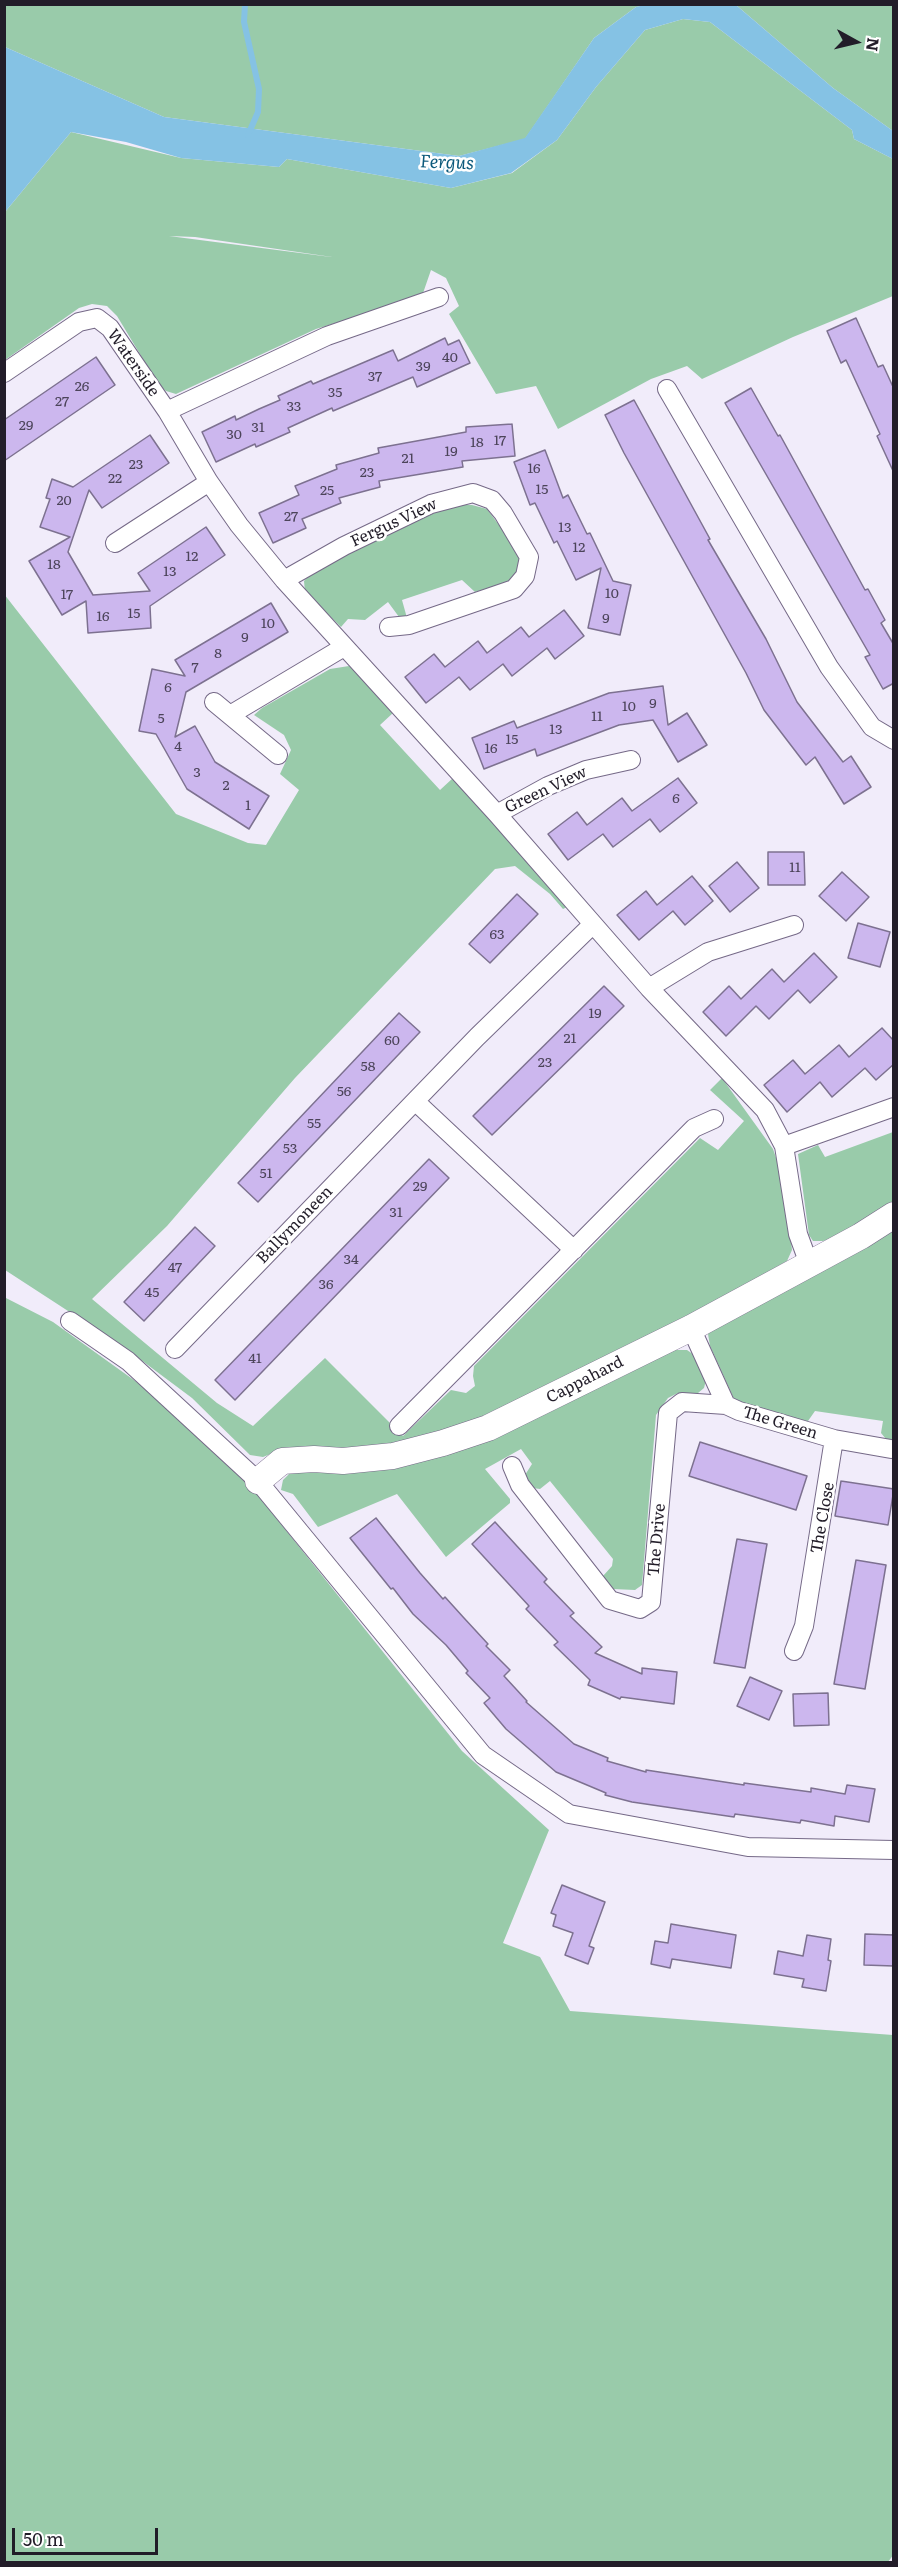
<!DOCTYPE html>
<html>
<head>
<meta charset="utf-8">
<style>
  body { margin:0 }
  #map { position:relative; width:898px; height:2567px; overflow:hidden; background:#f1ecfa; font-family:Literata,serif }
  canvas { display:block }
  .frame { position:absolute; inset:0; border:6px solid #221d29; pointer-events:none }
  .north { position:absolute; left:826px; top:12px; width:60px; height:60px; -webkit-text-stroke:4px #fff; paint-order:stroke; rotate:98deg; font-size:16px; font-weight:700; line-height:24px; text-align:center; color:#221d29 }
  .north::after { content:''; display:block; margin:auto; width:21px; height:27px; background:#221d29; clip-path:polygon(50% 0,100% 100%,50% 72%,0 100%) }
  .scale { position:absolute; left:12px; top:2528px; width:146px; height:27px; box-sizing:border-box; border:3px solid #221d29; border-top:0; padding-left:8px; font-size:18px; line-height:21px; white-space:nowrap; color:#221d29; -webkit-text-stroke:4px #fff; paint-order:stroke }
</style>
</head>
<body>
<div id="map">
<canvas width="898" height="2567"></canvas>
<div class="frame"></div>
<div class="north">N</div>
<div class="scale">50 m</div>
</div>
<script>
const g = document.querySelector('canvas').getContext('2d');
g.lineJoin = 'round';
function fill(path, color) { g.fillStyle = color; g.fill(path, 'evenodd'); }
const toPath = rows => new Path2D(rows.map(r => 'M' + r).join(''));
function strokePath(path, color, width, dash) { g.strokeStyle = color; g.lineWidth = width; g.lineCap = dash ? 'butt' : 'round'; g.setLineDash(dash || []); g.stroke(path); }
function drawText(font, color, halo, rows, align = 'center') {
  g.font = font + ' Literata,serif'; g.lineWidth = 5; g.setLineDash([]); g.textBaseline = 'middle'; g.strokeStyle = halo; g.fillStyle = color; for (const [text, x, y, turn = 0] of rows) {
    g.save(); g.translate(x, y); g.rotate((+turn || 0) * Math.PI / 180); g.textAlign = isNaN(turn) ? turn : align; if (halo) g.strokeText(text, 0, 0); g.fillText(text, 0, 0); g.restore();
  }
}
fill(toPath([
  [4,5,649,5,636,7,594,38,525,139,459,156,164,117,5,47],
  [736,5,893,5,893,131,833,88],
  [683,19,710,22,852,130,854,139,893,159,893,296,793,337,702,379,687,366,651,379,558,429,536,386,496,394,449,314,459,306,446,278,431,270,422,296,316,329,176,394,166,391,158,384,117,316,107,306,92,304,79,308,5,360,5,212,71,132,181,158,279,167,287,159,451,188,512,173,557,140,596,87,645,30],
  [169,236,195,237,332,257,331,257],
  [454,505,472,505,487,509,505,533,519,557,520,569,509,583,475,592,462,580,402,600,407,618,402,621,388,602,365,620,348,619,341,627,305,592,304,581,312,572,405,525],
  [4,594,176,814,248,843,266,845,299,790,280,774,291,750,284,735,254,715,262,708,330,669,349,666,370,684,393,713,380,725,440,790,453,778,567,907,563,909,550,894,515,866,495,869,295,1078,167,1226,92,1299,217,1403,253,1426,325,1358,403,1436,451,1390,466,1393,475,1386,473,1376,474,1366,700,1138,718,1150,744,1121,710,1090,722,1078,773,1149,785,1184,792,1250,787,1261,641,1344,454,1430,410,1441,365,1448,283,1449,263,1457,250,1455,192,1398,125,1348,5,1270],
  [893,1132,893,1202,839,1236,823,1241,813,1241,809,1235,798,1154,818,1145,825,1157],
  [893,1228,893,1441,886,1439,881,1433,883,1421,815,1411,808,1421,796,1420,744,1404,734,1399,710,1346,708,1334,717,1325,831,1267],
  [4,1297,53,1322,184,1416,226,1455,462,1751,549,1830,503,1943,540,1957,570,2011,893,2035,894,2554,888,2562,5,2562],
  [674,1350,687,1350,697,1357,706,1380,704,1388,698,1393,678,1393,668,1398,656,1415,643,1573,642,1585,635,1590,613,1589,603,1576,612,1566,613,1559,550,1481,540,1489,533,1488,525,1475,532,1464,521,1449,485,1469,510,1499,510,1503,446,1557,397,1494,318,1527,293,1494,281,1490,283,1480,293,1470,367,1470]
]), '#99cbaa');
fill(toPath([
  [649,4,736,5,833,88,893,131,893,159,854,139,852,130,710,22,683,19,645,30,596,87,557,140,511,173,451,188,287,159,279,167,181,158,126,142,71,132,5,212,5,47,164,117,459,156,525,138,594,38,636,7]
]), '#85c2e4');
strokePath(toPath([
  [245,4,244,22,259,89,258,112,248,135]
]), '#85c2e4', 6);
const building = toPath([
  [856,318,878,367,883,365,894,389,894,473,877,436,880,434,846,360,841,363,827,331,856,318],
  [445,338,448,345,459,340,470,363,417,387,413,377,333,411,332,408,288,428,290,432,256,447,255,444,216,462,202,432,235,416,236,420,259,409,280,400,278,396,311,381,313,384,393,350,398,361,445,338],
  [96,357,115,385,4,461,4,420,96,357],
  [751,388,778,436,780,435,865,590,868,589,885,620,881,623,894,645,894,683,883,689,865,657,870,655,725,403,751,388],
  [634,400,710,539,708,540,766,639,797,702,843,762,851,756,871,787,844,804,815,757,806,765,764,710,746,673,624,453,605,415,634,400],
  [512,424,515,456,462,461,463,467,379,481,380,487,339,498,341,503,302,519,306,528,273,543,259,513,299,495,295,486,337,469,336,465,379,453,378,448,466,432,466,427,512,424],
  [150,435,169,463,102,508,89,490,68,552,93,595,150,591,138,573,206,527,225,555,150,606,151,628,88,633,86,601,62,615,29,561,70,537,40,527,50,499,46,498,52,479,73,487,150,435],
  [545,450,563,498,568,495,587,534,590,533,613,581,631,585,620,635,588,628,601,568,576,580,557,541,554,543,535,503,530,505,514,462,545,450],
  [271,603,288,632,186,692,175,737,195,726,215,762,269,796,249,829,187,789,156,734,139,731,152,669,185,676,175,660,271,603],
  [564,610,584,636,555,659,547,648,512,676,503,664,470,690,459,677,426,703,405,677,434,654,445,667,478,641,487,653,521,627,529,637,564,610],
  [663,686,668,725,687,713,707,745,678,762,653,720,619,725,537,756,535,749,484,769,472,738,514,721,517,728,609,693,663,686],
  [678,778,697,803,660,832,650,819,613,847,603,834,568,860,548,834,577,812,587,825,622,798,632,811,678,778],
  [768,852,804,852,805,885,768,885,768,852],
  [737,862,759,888,730,912,709,886,737,862],
  [842,872,869,897,846,921,819,896,842,872],
  [692,876,713,901,685,925,673,911,639,940,617,915,646,891,657,905,692,876],
  [517,894,538,914,490,963,469,944,517,894],
  [858,923,890,932,880,967,848,958,858,923],
  [814,953,837,977,810,1003,798,990,769,1019,756,1006,726,1036,703,1012,729,986,741,999,772,969,784,982,814,953],
  [604,986,624,1006,492,1135,473,1116,604,986],
  [399,1013,420,1032,258,1202,238,1183,399,1013],
  [882,1028,894,1041,894,1064,876,1080,865,1068,832,1097,820,1082,787,1112,764,1085,793,1060,805,1074,839,1045,849,1057,882,1028],
  [429,1159,449,1178,235,1400,215,1380,429,1159],
  [195,1227,215,1246,144,1321,124,1302,195,1227],
  [700,1442,807,1476,796,1510,689,1476,700,1442],
  [841,1481,894,1489,888,1525,835,1516,841,1481],
  [376,1518,420,1573,443,1599,445,1597,464,1618,488,1644,486,1646,510,1670,504,1676,527,1701,526,1702,574,1744,608,1758,607,1761,646,1772,646,1770,744,1785,744,1783,811,1792,811,1788,845,1794,847,1785,875,1789,869,1822,835,1816,834,1826,801,1820,800,1823,735,1814,734,1817,632,1802,605,1795,606,1793,556,1772,506,1729,484,1703,490,1698,466,1673,468,1671,446,1645,413,1614,393,1588,391,1589,350,1538,376,1518],
  [495,1522,547,1579,544,1582,574,1613,570,1616,602,1647,595,1653,642,1674,642,1668,677,1672,674,1704,621,1697,620,1699,588,1685,590,1680,554,1645,558,1642,526,1609,529,1606,472,1544,495,1522],
  [737,1539,767,1544,745,1668,714,1663,737,1539],
  [856,1560,886,1565,865,1689,834,1684,856,1560],
  [750,1677,782,1691,769,1720,737,1706,750,1677],
  [828,1693,829,1725,794,1726,793,1694,828,1693],
  [562,1885,605,1902,589,1946,594,1948,588,1964,565,1955,573,1933,553,1926,556,1915,551,1913,562,1885],
  [671,1924,736,1935,731,1968,672,1959,670,1968,651,1964,655,1941,668,1943,671,1924],
  [865,1934,894,1935,894,1966,864,1965,865,1934],
  [807,1935,831,1939,828,1960,831,1961,826,1991,802,1987,804,1979,774,1974,778,1951,803,1956,807,1935]
]);
fill(building, '#ccb7ee');
strokePath(building, '#7d7190', 1.5);
const street = toPath([
  [4,373,79,322,97,318,110,328,167,411,209,482,239,525,284,580,497,814,649,988,765,1110,784,1146,798,1234,809,1264],
  [667,389,829,667,872,727,894,740],
  [167,411,327,336,439,297],
  [115,543,209,482],
  [284,580,344,546,431,504,473,493,492,500,503,513,529,557,525,576,514,589,409,625,389,627],
  [214,702,278,755],
  [230,715,344,647],
  [497,814,548,786,586,770,631,760],
  [649,988,708,952,794,925],
  [416,1102,574,1250],
  [784,1146,894,1107],
  [70,1321,128,1361,258,1481,483,1755,569,1814,748,1847,894,1850],
  [175,1349,477,1037,592,925],
  [726,1405,739,1411,834,1439,891,1449],
  [399,1426,694,1128,714,1119],
  [512,1466,520,1485,610,1600,640,1609,651,1602,668,1413,682,1402,726,1405,691,1328],
  [794,1651,804,1626,834,1439]
]);
const secondary = toPath([
  [258,1481,282,1461,314,1459,343,1461,393,1456,443,1443,488,1428,691,1328,861,1236,894,1215]
]);
strokePath(street, '#756987', 20);
strokePath(secondary, '#756987', 27);
strokePath(street, '#fff', 18);
strokePath(secondary, '#fff', 26);
drawText('14px', '#4c445a', null, [
  ["40",450,358],
  ["39",423,367],
  ["37",375,377],
  ["26",82,387],
  ["35",335,393],
  ["27",62,402],
  ["33",294,407],
  ["29",26,426],
  ["31",258,428],
  ["30",234,435],
  ["17",500,441],
  ["18",477,443],
  ["19",451,452],
  ["21",408,459],
  ["23",136,465],
  ["16",534,469],
  ["23",367,473],
  ["22",115,479],
  ["15",542,490],
  ["25",327,491],
  ["20",64,501],
  ["27",291,517],
  ["13",565,528],
  ["12",579,548],
  ["12",192,557],
  ["18",54,565],
  ["13",170,572],
  ["10",612,594],
  ["17",67,595],
  ["15",134,614],
  ["16",103,617],
  ["9",606,619],
  ["10",268,624],
  ["9",245,638],
  ["8",218,654],
  ["7",195,668],
  ["6",168,688],
  ["9",653,704],
  ["10",629,707],
  ["11",597,717],
  ["5",161,719],
  ["13",556,730],
  ["15",512,740],
  ["4",178,747],
  ["16",491,749],
  ["3",197,773],
  ["2",226,786],
  ["6",676,799],
  ["1",248,806],
  ["11",795,868],
  ["63",497,935],
  ["19",595,1014],
  ["21",570,1039],
  ["60",392,1041],
  ["23",545,1063],
  ["58",368,1067],
  ["56",344,1092],
  ["55",314,1124],
  ["53",290,1149],
  ["51",266,1174],
  ["29",420,1187],
  ["31",396,1213],
  ["34",351,1260],
  ["47",175,1268],
  ["36",326,1285],
  ["45",152,1293],
  ["41",255,1359]
]);
drawText('16px', '#221d29', '#fff', [
  ["Waterside",133,363,55],
  ["Fergus View",394,523,-25],
  ["Green View",546,790,-25],
  ["Ballymoneen",295,1225,-46],
  ["Cappahard",585,1380,-27],
  ["The Green",780,1423,17],
  ["The Close",823,1518,-80],
  ["The Drive",657,1540,-85]
]);
drawText('italic 18px', '#0d5a7c', '#fff', [
  ["Fergus",447,163,2]
]);
</script>
</body>
</html>
